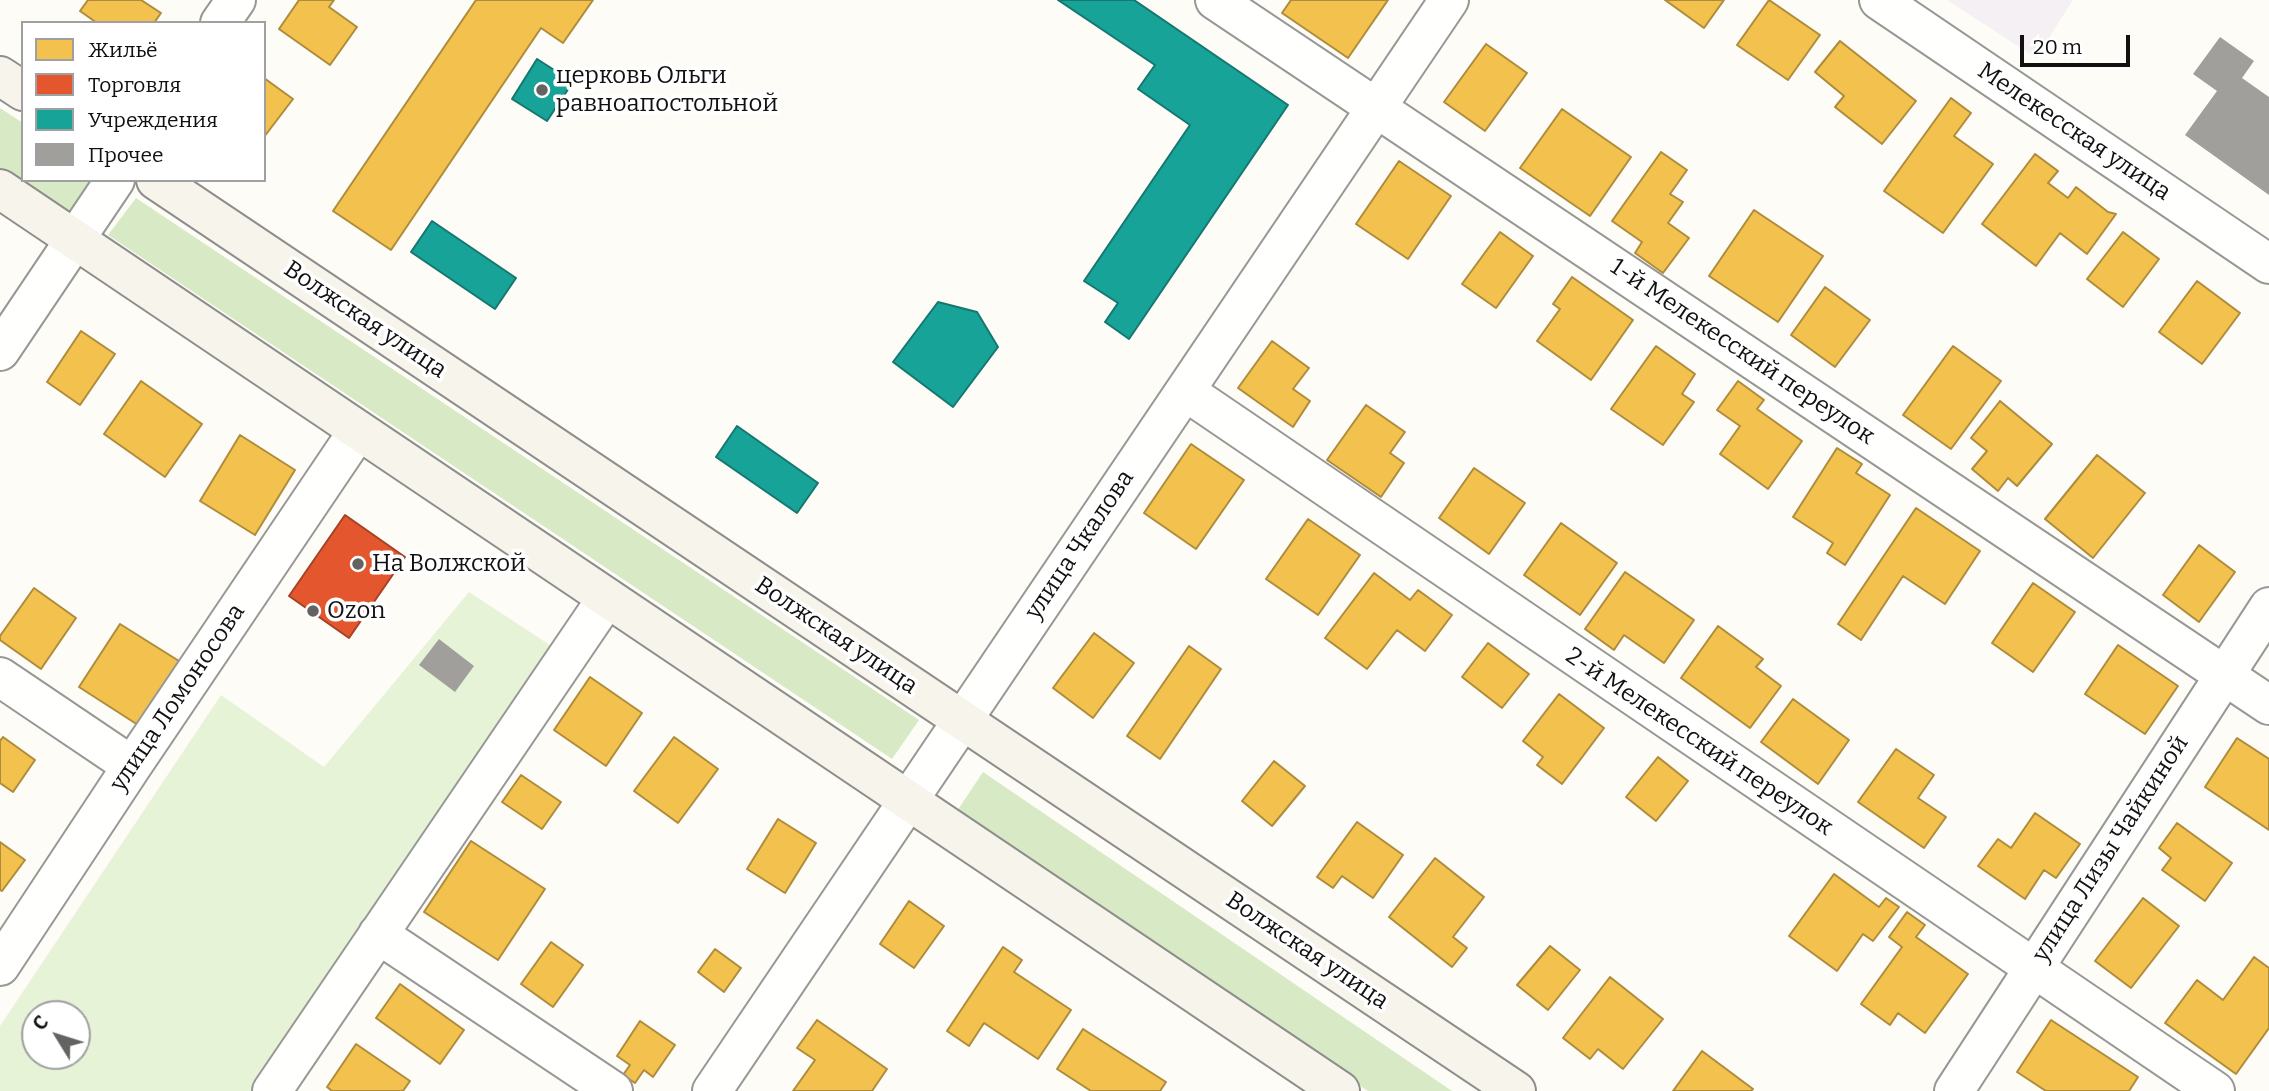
<!DOCTYPE html>
<html>
<head>
<meta charset="utf-8">
<style>
  body { margin:0 }
  #map { position:relative; width:2269px; height:1091px; overflow:hidden; background:#fdfcf7; font-family:Bitter,serif }
  canvas { display:block }
  .legend { position:absolute; left:21px; top:21px; width:245px; height:161px; box-sizing:border-box; background:#fff; border:2px solid #a0a0a0; margin:0; padding:9px 12px; list-style:none; font-size:21px; color:#111 }
  .legend li { display:flex; align-items:center; gap:14px; height:35px }
  .legend b { width:35px; border:2px solid #a0a0a0 }
  .north { position:absolute; left:21px; top:1000px; width:70px; height:70px; box-sizing:border-box; background:#fff; border:2px solid #a0a0a0; border-radius:50%; rotate:308deg; font-size:19px; font-weight:700; line-height:28px; text-align:center; color:#111 }
  .north::after { content:''; display:block; margin:auto; width:24px; height:32px; background:#646362; clip-path:polygon(50% 0,100% 100%,50% 72%,0 100%) }
  .scale { position:absolute; left:2020px; top:35px; width:110px; height:32px; box-sizing:border-box; border:4px solid #111; border-top:0; padding-left:9px; font-size:21px; line-height:24px; white-space:nowrap; color:#111; -webkit-text-stroke:5px #fff; paint-order:stroke }
</style>
</head>
<body>
<div id="map">
<canvas width="2269" height="1091"></canvas>
<ul class="legend">
<li><b style="height:19px;background:#f2c14e"></b>Жильё</li>
<li><b style="height:19px;background:#e4572e"></b>Торговля</li>
<li><b style="height:19px;background:#17a398"></b>Учреждения</li>
<li><b style="height:19px;background:#a19f9c"></b>Прочее</li>
</ul>
<div class="north">С</div>
<div class="scale">20 m</div>
</div>
<script>
const g = document.querySelector('canvas').getContext('2d');
g.lineJoin = 'round';
function fill(path, color) { g.fillStyle = color; g.fill(path, 'evenodd'); }
const toPath = rows => new Path2D(rows.map(r => 'M' + r).join(''));
function strokePath(path, color, width, dash) { g.strokeStyle = color; g.lineWidth = width; g.lineCap = dash ? 'butt' : 'round'; g.setLineDash(dash || []); g.stroke(path); }
function drawText(font, color, halo, rows, align = 'center') {
  g.font = font + ' Bitter,serif'; g.lineWidth = 7; g.setLineDash([]); g.textBaseline = 'middle'; g.strokeStyle = halo; g.fillStyle = color; for (const [text, x, y, turn = 0] of rows) {
    g.save(); g.translate(x, y); g.rotate((+turn || 0) * Math.PI / 180); g.textAlign = isNaN(turn) ? turn : align; if (halo) g.strokeText(text, 0, 0); g.fillText(text, 0, 0); g.restore();
  }
}
fill(toPath([
  [1947,0,2073,0,2036,58]
]), '#f5f0f3');
fill(toPath([
  [469,592,562,653,267,1091,0,1091,0,1026,221,695,324,767],
  [35,1014,77,1014,77,1056,35,1056]
]), '#e7f3d7');
fill(toPath([
  [0,108,23,123,23,180,103,180,75,220,0,169],
  [136,198,919,720,892,759,108,235],
  [983,772,1452,1091,1368,1091,957,811]
]), '#d8eac5');
const homes = toPath([
  [88,0,141,0,161,13,154,23,97,23,80,11,88,0],
  [299,0,334,0,329,7,357,27,330,65,279,29,299,0],
  [476,0,593,0,563,43,541,28,391,250,333,211,476,0],
  [1291,0,1388,0,1348,58,1282,13,1291,0],
  [1665,0,1724,0,1704,28,1665,0],
  [1769,0,1820,35,1788,80,1737,45,1769,0],
  [1840,41,1916,101,1882,144,1835,107,1844,96,1815,72,1840,41],
  [1486,44,1527,73,1485,131,1444,102,1486,44],
  [264,78,293,99,264,137,264,78],
  [1951,98,1971,113,1954,136,1993,164,1943,233,1884,191,1951,98],
  [1562,109,1631,157,1590,216,1520,168,1562,109],
  [1661,152,1687,170,1670,194,1683,202,1668,223,1689,238,1663,273,1635,253,1642,242,1612,221,1661,152],
  [2035,154,2058,171,2048,183,2068,198,2076,187,2108,212,2116,214,2087,254,2060,233,2036,266,1982,224,2035,154],
  [1399,161,1451,196,1408,259,1356,224,1399,161],
  [1754,210,1823,256,1778,322,1709,276,1754,210],
  [1500,232,1533,256,1496,308,1462,284,1500,232],
  [2123,232,2159,259,2123,307,2087,279,2123,232],
  [1572,277,1633,320,1591,380,1537,341,1560,309,1553,304,1572,277],
  [2197,281,2240,313,2202,364,2159,332,2197,281],
  [1825,287,1870,320,1835,367,1791,335,1825,287],
  [81,331,115,354,80,405,47,382,81,331],
  [1272,341,1309,368,1293,389,1310,401,1293,427,1238,388,1272,341],
  [1656,346,1695,374,1682,394,1694,402,1663,445,1611,409,1656,346],
  [1953,346,2001,381,1951,449,1903,415,1953,346],
  [141,381,202,424,165,477,104,434,141,381],
  [1738,381,1764,400,1757,409,1802,441,1768,489,1720,454,1740,426,1717,410,1738,381],
  [2000,401,2052,444,2017,486,2008,478,1998,491,1972,469,1987,451,1971,438,2000,401],
  [1366,405,1405,432,1390,453,1404,463,1381,497,1327,460,1366,405],
  [240,435,295,470,255,535,200,501,240,435],
  [1191,444,1244,480,1196,549,1144,513,1191,444],
  [1837,448,1862,464,1856,473,1890,495,1845,565,1827,553,1833,543,1793,517,1837,448],
  [2097,455,2145,493,2093,558,2045,519,2097,455],
  [1474,468,1525,503,1489,554,1439,518,1474,468],
  [1916,508,1980,551,1945,604,1903,576,1861,640,1838,624,1916,508],
  [1308,519,1360,555,1318,615,1266,579,1308,519],
  [1561,523,1617,563,1580,615,1524,575,1561,523],
  [2199,545,2235,572,2199,622,2163,595,2199,545],
  [1625,572,1694,620,1664,663,1624,635,1614,650,1585,629,1625,572],
  [1374,573,1410,600,1418,590,1452,615,1425,651,1397,630,1367,669,1325,638,1374,573],
  [2033,583,2075,612,2033,672,1992,643,2033,583],
  [34,588,76,618,41,669,0,640,0,636,34,588],
  [120,624,179,661,138,725,79,687,120,624],
  [1718,626,1763,659,1756,667,1781,686,1750,728,1681,678,1718,626],
  [1094,633,1134,663,1093,718,1053,688,1094,633],
  [1488,643,1529,674,1502,708,1462,677,1488,643],
  [2118,645,2178,686,2145,734,2085,694,2118,645],
  [1189,646,1221,669,1160,759,1127,736,1189,646],
  [590,677,642,713,606,766,554,730,590,677],
  [1559,694,1604,728,1562,784,1537,765,1543,757,1523,741,1559,694],
  [1793,699,1849,740,1818,784,1761,742,1793,699],
  [3,737,35,760,13,792,0,783,0,741,3,737],
  [674,737,718,769,678,823,634,791,674,737],
  [2237,738,2269,759,2269,830,2205,787,2237,738],
  [1896,749,1934,775,1918,798,1946,817,1924,848,1858,802,1896,749],
  [1658,757,1688,781,1656,821,1626,797,1658,757],
  [1274,761,1305,786,1272,826,1242,801,1274,761],
  [521,775,561,802,542,829,502,802,521,775],
  [2035,813,2080,844,2056,878,2044,870,2025,899,1978,866,1998,839,2011,848,2035,813],
  [778,819,816,843,785,893,747,869,778,819],
  [1357,822,1403,855,1373,898,1342,876,1333,888,1317,877,1357,822],
  [2177,823,2232,863,2205,901,2162,870,2171,858,2159,848,2177,823],
  [471,841,545,889,498,960,424,912,471,841],
  [0,842,25,860,2,891,0,890,0,842],
  [1435,858,1484,897,1453,937,1467,948,1452,967,1389,917,1435,858],
  [1834,874,1879,907,1886,898,1899,907,1873,941,1863,934,1837,971,1789,936,1834,874],
  [2143,898,2179,926,2131,988,2095,961,2143,898],
  [909,901,944,926,914,968,880,944,909,901],
  [1907,912,1925,925,1916,937,1968,974,1925,1033,1898,1013,1890,1025,1861,1004,1902,947,1889,937,1907,912],
  [551,942,583,965,553,1007,521,984,551,942],
  [1550,946,1580,970,1548,1010,1517,985,1550,946],
  [1003,947,1022,960,1014,972,1071,1010,1038,1059,984,1023,969,1046,947,1031,1003,947],
  [715,949,741,968,724,992,698,972,715,949],
  [2254,957,2269,968,2269,1028,2236,1074,2165,1023,2197,980,2223,1000,2254,957],
  [1610,977,1663,1019,1623,1069,1598,1049,1590,1059,1563,1038,1610,977],
  [400,984,464,1030,440,1064,376,1018,400,984],
  [817,1020,887,1069,872,1091,793,1091,815,1060,797,1048,817,1020],
  [2051,1020,2138,1077,2129,1091,2046,1091,2017,1072,2051,1020],
  [640,1021,675,1045,653,1077,644,1070,635,1083,623,1075,630,1065,617,1056,640,1021],
  [1083,1029,1166,1082,1160,1091,1091,1091,1057,1069,1083,1029],
  [356,1044,410,1081,403,1091,332,1091,327,1087,356,1044],
  [1702,1051,1753,1089,1751,1091,1673,1091,1702,1051]
]);
fill(homes, '#f2c14e');
strokePath(homes, '#ae8c3c', 2);
const shops = toPath([
  [345,515,405,557,349,638,289,596,345,515]
]);
fill(shops, '#e4572e');
strokePath(shops, '#a54225', 2);
const public = toPath([
  [1058,0,1134,0,1288,105,1129,339,1105,322,1118,303,1084,281,1190,125,1138,89,1155,65,1058,0],
  [537,59,573,82,547,121,512,99,537,59],
  [432,221,516,278,495,309,411,252,432,221],
  [938,302,977,312,998,347,953,407,893,362,938,302],
  [737,426,818,483,797,513,716,457,737,426]
]);
fill(public, '#17a398');
strokePath(public, '#157770', 2);
fill(toPath([
  [2220,37,2254,61,2242,78,2269,97,2269,195,2185,135,2217,91,2193,74],
  [439,639,474,666,455,692,419,665]
]), '#a19f9c');
const street = toPath([
  [1215,0,2269,705],
  [1879,0,2269,264],
  [220,23,236,0],
  [0,351,115,180],
  [1185,391,2215,1091],
  [0,677,132,766],
  [378,934,613,1091],
  [0,966,132,766,358,431],
  [272,1091,607,598],
  [712,1091,1449,0],
  [1954,1091,2269,607]
]);
const secondary = toPath([
  [0,76,23,91],
  [156,180,1516,1091],
  [0,189,1340,1091]
]);
strokePath(street, '#979795', 42);
strokePath(secondary, '#8e8d8b', 42);
strokePath(street, '#fffffe', 38);
strokePath(secondary, '#f6f4eb', 38);
for (const [x, y, r, color] of [
  [542,90,7,"#646362"],
  [358,564,7,"#646362"],
  [313,611,7,"#646362"]
]) { const dot = new Path2D(); dot.arc(x, y, r, 0, 2 * Math.PI); g.fillStyle = color; g.fill(dot); strokePath(dot, '#fff', 2.5); }
drawText('24px', '#111', '#fff', [
  ["церковь Ольги",556,76],
  ["равноапостольной",556,104],
  ["На Волжской",372,564],
  ["Ozon",327,611]
], 'left');
drawText('24px', '#111', '#fff', [
  ["Мелекесская улица",2074,132,34],
  ["Волжская улица",365,320,34],
  ["1-й Мелекесский переулок",1742,352,34],
  ["улица Чкалова",1080,545,-56],
  ["Волжская улица",836,636,34],
  ["улица Ломоносова",178,698,-56],
  ["2-й Мелекесский переулок",1699,742,34],
  ["улица Лизы Чайкиной",2111,849,-57],
  ["Волжская улица",1307,951,34]
]);
</script>
</body>
</html>
